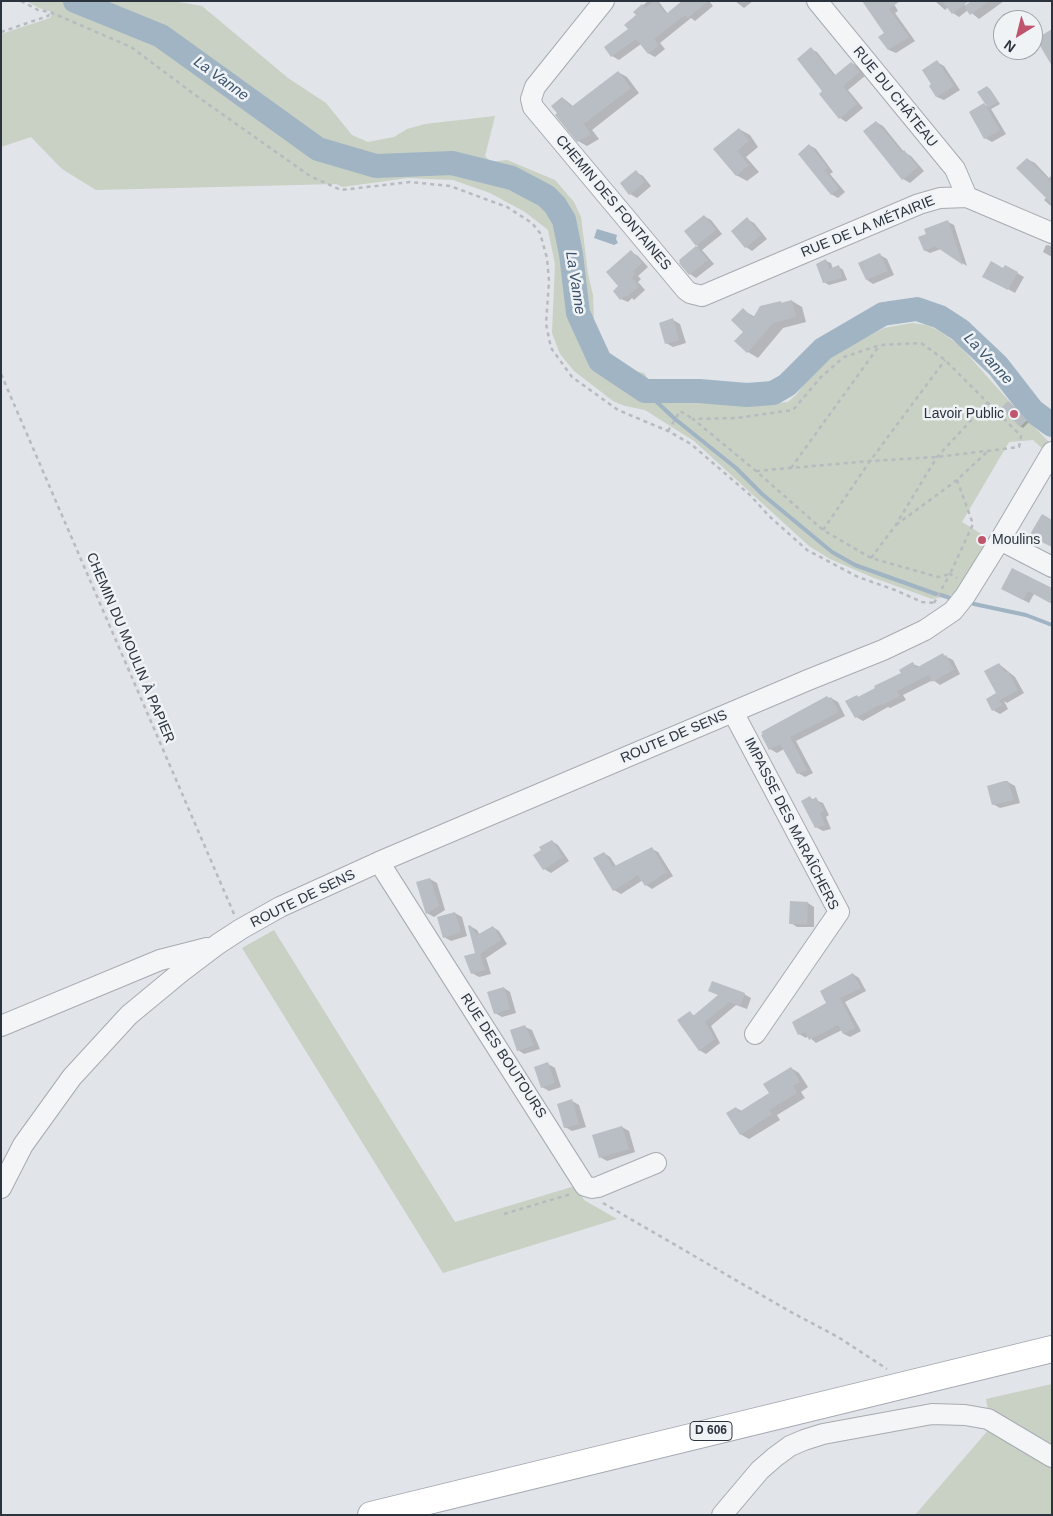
<!DOCTYPE html>
<html>
<head>
<meta charset="utf-8">
<style>
  body { margin:0 }
  #map { position:relative; width:1053px; height:1516px; overflow:hidden; background:#e1e4e8; font-family:Arial,sans-serif }
  canvas { display:block }
  .frame { position:absolute; inset:0; border:2px solid #2b333e; pointer-events:none }
  .north { position:absolute; left:993px; top:10px; width:50px; height:50px; box-sizing:border-box; background:#f0f3f6; border:1px solid #a1a6ac; border-radius:50%; rotate:216deg; font-size:14px; font-weight:700; line-height:20px; text-align:center; color:#2b333e }
  .north::after { content:''; display:block; margin:auto; width:18px; height:22px; background:#bf546c; clip-path:polygon(50% 0,100% 100%,50% 72%,0 100%) }
</style>
</head>
<body>
<div id="map">
<canvas width="1053" height="1516"></canvas>
<div class="frame"></div>
<div class="north">N</div>
</div>
<script>
const g = document.querySelector('canvas').getContext('2d');
g.lineJoin = 'round';
function fill(path, color) { g.fillStyle = color; g.fill(path, 'evenodd'); }
const toPath = rows => new Path2D(rows.map(r => 'M' + r).join(''));
function strokePath(path, color, width, dash) { g.strokeStyle = color; g.lineWidth = width; g.lineCap = dash ? 'butt' : 'round'; g.setLineDash(dash || []); g.stroke(path); }
function drawText(font, color, halo, rows, align = 'center') {
  g.font = font + ' Arial,sans-serif'; g.lineWidth = 5; g.setLineDash([]); g.textBaseline = 'middle'; g.strokeStyle = halo; g.fillStyle = color; for (const [text, x, y, turn = 0] of rows) {
    g.save(); g.translate(x, y); g.rotate((+turn || 0) * Math.PI / 180); g.textAlign = isNaN(turn) ? turn : align; if (halo) g.strokeText(text, 0, 0); g.fillText(text, 0, 0); g.restore();
  }
}
fill(toPath([
  [26,1,173,1,202,6,288,78,326,103,352,135,368,142,394,137,407,129,425,124,495,116,485,156,491,162,507,160,555,180,574,202,581,217,588,274,593,295,594,324,604,346,613,358,635,371,644,373,661,398,750,405,788,402,796,395,814,371,842,350,884,328,912,323,926,325,938,330,959,345,1009,401,1049,442,1044,450,1033,440,1009,442,962,522,991,540,958,594,932,599,874,578,830,559,809,546,694,441,645,410,625,406,613,401,574,371,560,354,552,333,555,264,548,230,525,212,490,193,453,180,408,178,342,187,336,184,96,190,62,169,31,137,1,147,1,34,50,18,52,12,39,8],
  [274,930,455,1222,575,1186,584,1200,617,1219,443,1273,242,948],
  [1052,1384,1052,1451,989,1415,986,1399],
  [990,1428,1052,1463,1052,1515,915,1515]
]), '#c8d1c3');
fill(toPath([
  [597,229,617,235,616,239,618,243,614,245,594,238]
]), '#a0b4c4');
fill(toPath([
  [648,1,659,2,668,14,684,1,709,1,713,6,695,21,691,18,660,43,665,49,655,57,648,53,641,44,619,60,612,56,638,16,635,12],
  [735,1,753,1,744,8],
  [863,1,892,1,898,11,895,13,915,41,896,53,889,50,880,37,886,33],
  [935,1,962,1,966,6,973,1,1004,1,979,19,968,10,959,17,953,13,948,7,945,10],
  [811,49,817,52,836,76,852,63,858,67,865,76,848,90,863,108,846,122,840,118,821,94,824,91],
  [937,62,944,66,960,90,944,100,937,97,930,86,933,84],
  [618,72,627,77,639,93,592,130,599,139,587,146,578,141,563,98,574,107],
  [987,87,990,89,1000,104,991,109,1006,134,992,142,985,138,984,104,988,107],
  [876,122,883,126,904,152,911,156,924,171,910,183,903,179],
  [739,129,750,135,758,147,746,157,759,172,747,181,736,175,715,149],
  [809,145,816,149,833,172,830,174,845,192,838,198,831,194],
  [1027,159,1035,163,1049,178,1052,175,1052,207,1044,200,1047,197],
  [636,172,643,176,651,186,637,198,630,194],
  [704,216,711,220,722,234,702,250,714,264,696,278,690,274,681,260,698,246,686,231],
  [747,219,754,223,767,239,752,251,746,247],
  [948,222,954,225,967,266,941,249,930,253,924,250],
  [1046,245,1052,246,1052,257,1043,252],
  [631,252,638,256,648,267,638,276,641,279,638,282,645,290,634,300,632,298,628,302,621,299,620,286],
  [880,255,887,259,894,275,873,284,867,280],
  [826,261,831,263,833,269,839,267,843,270,847,280,829,285,824,282],
  [1005,266,1024,277,1015,293,984,276,1003,270],
  [792,301,802,307,806,322,783,328,758,358,748,352,736,341,745,332,743,310,755,317,781,302,783,304],
  [673,320,680,324,686,343,673,347,666,343],
  [1009,402,1029,422,1023,428,1020,426],
  [1012,570,1034,594,1029,603,1003,589],
  [943,655,953,660,960,674,940,685,933,680,903,695,906,700,890,708,888,707,863,721,856,717,857,696,860,698,902,674,913,664,920,667],
  [999,664,1015,677,1024,693,1007,703,1004,701,1008,709,1000,714,993,710,987,699,998,694],
  [831,698,838,702,845,716,796,741,813,773,805,777,798,773,784,749,777,753,770,749],
  [1008,782,1015,786,1020,803,1000,808,993,804],
  [810,798,823,803,829,815,826,817,831,829,823,831,816,827],
  [552,841,558,845,569,861,551,873,544,869,543,851],
  [652,849,658,852,673,876,652,889,646,885,643,880,621,894,614,890,604,853,610,857,616,866],
  [430,879,437,883,445,910,434,917,427,913],
  [808,903,814,907,814,927,797,927,791,923],
  [455,913,462,917,467,936,451,941,444,937],
  [470,926,477,930,480,935,493,927,499,931,507,944,486,958,491,974,479,977,472,973,477,954],
  [853,974,859,978,866,991,845,1002,861,1031,850,1037,844,1034,842,1030,816,1043,808,1036,806,1038,799,1034],
  [504,988,510,992,516,1013,502,1017,495,1013],
  [710,991,744,994,751,998,747,1009,736,1005,711,1026,720,1043,706,1054,699,1050,690,1013,695,1016,719,995],
  [525,1027,532,1030,540,1049,524,1054,518,1050],
  [548,1064,555,1068,561,1087,549,1091,542,1087],
  [791,1068,799,1073,808,1087,801,1092,805,1098,777,1115,780,1120,749,1139,740,1134,736,1108,742,1111,771,1093],
  [572,1101,579,1105,586,1127,572,1131,565,1127],
  [622,1127,629,1131,635,1152,607,1161,600,1157]
]), '#0003');
strokePath(toPath([
  [645,391,675,419,736,468,762,494,832,552,855,565,936,594],
  [941,595,953,599],
  [974,604,1026,615,1052,625]
]), '#a0b4c4', 4);
strokePath(toPath([
  [75,1,161,36,318,149,376,166,452,163,512,178,546,196,555,205,564,220,571,254,578,313,600,361,645,391,699,391,747,395,773,393,787,385,823,349,883,314,917,309,940,317,960,330,998,366,1033,411,1052,425]
]), '#a0b4c4', 24);
fill(toPath([
  [653,1,656,1,666,14,682,1,708,1,688,18,685,15,654,39,659,45,648,54,636,39,611,57,604,47,628,29,624,25,636,15,633,12,642,4,645,8],
  [862,1,900,1,889,9,909,37,888,50,878,37,884,33],
  [942,1,969,1,952,14],
  [971,1,989,1,970,15,964,6],
  [1052,29,1052,66,1036,39],
  [811,47,834,76,851,62,860,72,843,86,857,104,839,119,819,94,822,91,797,59],
  [937,60,954,86,936,97,929,86,931,84,922,70],
  [618,71,631,88,584,124,591,134,577,142,555,115,557,113,551,106,562,97,571,107],
  [987,86,998,102,988,108,977,92],
  [984,103,1000,130,984,139,969,112],
  [876,121,902,152,904,150,918,167,902,180,863,131],
  [739,128,749,141,737,151,749,165,736,176,713,149],
  [809,144,828,168,824,170,839,188,831,195,798,154],
  [1027,158,1052,183,1052,204,1016,168],
  [636,170,645,182,629,195,620,183],
  [704,215,716,230,696,246,684,231],
  [747,217,761,235,745,248,731,231],
  [948,220,963,265,935,246,924,251,918,237,926,234,924,229],
  [696,246,708,260,689,275,679,263,680,262,679,260],
  [631,250,642,263,633,271,635,274,632,278,639,286,627,297,626,295,620,300,613,291,618,286,606,272],
  [880,253,888,271,866,280,858,263],
  [826,259,829,269,839,265,842,278,823,283,816,264],
  [991,261,1003,268,1005,265,1018,272,1008,290,982,277],
  [792,300,796,317,773,323,747,353,734,341,743,332,731,320,743,308,753,318,760,306,781,301,781,303],
  [673,318,679,340,665,344,659,323],
  [1008,401,1027,420,1020,427,1001,408],
  [1042,514,1052,520,1052,547,1029,536],
  [1012,568,1052,588,1052,604,1028,591,1023,600,1001,589],
  [943,653,944,656,946,655,954,670,932,682,929,675,897,691,900,696,882,705,881,704,855,718,845,701,857,695,858,697,875,688,874,686,901,673,899,670,909,664,913,662,916,668],
  [999,663,1005,673,1008,671,1018,690,1000,700,997,696,1002,705,992,711,986,699,996,693,984,671],
  [827,696,829,698,831,697,839,712,790,737,807,770,797,774,780,744,769,750,761,735,763,734,761,732],
  [1004,781,1008,781,1014,800,992,805,987,786],
  [810,796,812,800,816,797,824,811,820,813,825,825,815,828,801,801],
  [552,840,563,857,543,870,533,855,541,850,539,847],
  [652,847,667,872,645,886,638,875,613,891,593,858,604,852,613,867],
  [430,878,439,906,426,914,416,882],
  [790,901,808,902,807,924,789,924],
  [455,912,461,932,443,938,437,917],
  [470,925,477,935,493,926,501,940,480,954,485,970,471,974,464,956,475,953,468,926],
  [853,973,861,988,840,998,855,1028,843,1034,838,1025,809,1040,805,1032,798,1035,792,1022,826,1003,820,991],
  [712,981,745,993,740,1006,729,1002,705,1022,715,1039,699,1051,677,1020,690,1011,693,1016,718,995,708,991],
  [504,987,510,1009,494,1014,487,992],
  [525,1025,534,1045,517,1051,510,1030],
  [548,1062,555,1083,541,1088,534,1067],
  [791,1067,800,1082,793,1086,797,1093,769,1110,772,1114,740,1135,726,1113,736,1107,739,1112,769,1093,763,1084],
  [572,1099,579,1124,564,1128,557,1104],
  [622,1126,629,1149,599,1158,592,1135]
]), '#b9bec4');
const minor = toPath([
  [604,1,535,87,531,99,533,107,686,290,690,293,702,296,919,204,940,198,967,197,1052,233],
  [817,1,955,169,967,197],
  [1000,540,1052,567],
  [733,712,839,912,755,1034],
  [379,862,585,1186,592,1188,598,1187,656,1163],
  [1,1026,160,960,207,948],
  [1,1188,23,1145,72,1077,129,1015,181,972,218,944,241,929,280,907,379,862,808,680,883,650,925,630,953,611,965,596,1000,540,1052,452],
  [722,1515,760,1470,775,1457,790,1446,804,1440,823,1434,932,1414,965,1415,988,1419,1052,1457]
]);
const major = toPath([
  [371,1515,1052,1349]
]);
strokePath(minor, '#a7abb2', 22);
strokePath(major, '#a2a9b2', 28);
strokePath(toPath([
  [21,1,38,10,50,12,131,47,198,97,310,176,341,190,410,182,450,186,507,207,532,223,540,233,547,258,549,281,546,324,551,348,572,377,618,410,668,431,691,444,750,495,769,516,807,550,858,577,895,590,922,602,935,603],
  [1,32,48,16,50,12],
  [1,374,234,914],
  [668,431,680,411,693,419],
  [791,468,879,346],
  [756,471,870,461,937,457,1019,447,1021,436,945,360,921,343,880,345,844,357,821,377,793,410,737,418,693,419,756,471,823,530,871,558,938,577,950,574,973,524,957,480],
  [896,525,957,480,989,450],
  [823,530,870,461,945,360],
  [871,558,895,526,937,457,988,402],
  [934,603,950,574,957,578],
  [603,1203,789,1311,838,1337,887,1369],
  [504,1214,571,1194]
]), '#b7bbc0', 2.5, [4, 4]);
strokePath(minor, '#f3f5f7', 20);
strokePath(major, '#fff', 26);
for (const [x, y, r, color] of [
  [1014,414,5,"#bf546c"],
  [982,540,5,"#bf546c"]
]) { const dot = new Path2D(); dot.arc(x, y, r, 0, 2 * Math.PI); g.fillStyle = color; g.fill(dot); strokePath(dot, '#f0f3f6', 2); }
for (const [x, y, w] of [
  [711,1431,42]
]) { const box = new Path2D(); box.roundRect(x - w / 2, y - 9.5, w, 19, 4); g.fillStyle = '#f0f3f6'; g.fill(box); strokePath(box, '#2b333e', 1); }
drawText('bold 12px', '#2b333e', null, [
  ["D 606",711,1431]
]);
drawText('14px', '#2b333e', '#f0f3f6', [
  ["RUE DU CHÂTEAU",895,97,51],
  ["CHEMIN DES FONTAINES",613,203,50],
  ["RUE DE LA MÉTAIRIE",868,227,-22],
  ["CHEMIN DU MOULIN À PAPIER",130,648,67],
  ["ROUTE DE SENS",674,737,-23],
  ["IMPASSE DES MARAÎCHERS",791,824,63],
  ["ROUTE DE SENS",303,899,-26],
  ["RUE DES BOUTOURS",503,1056,57]
]);
drawText('14px', '#2b333e', '#f0f3f6', [
  ["Lavoir Public",1004,414],
  ["Moulins",992,540,"left"]
], 'right');
drawText('italic 15px', '#3a546d', '#f0f3f6', [
  ["La Vanne",221,79,36],
  ["La Vanne",575,283,81],
  ["La Vanne",988,359,47]
]);
</script>
</body>
</html>
